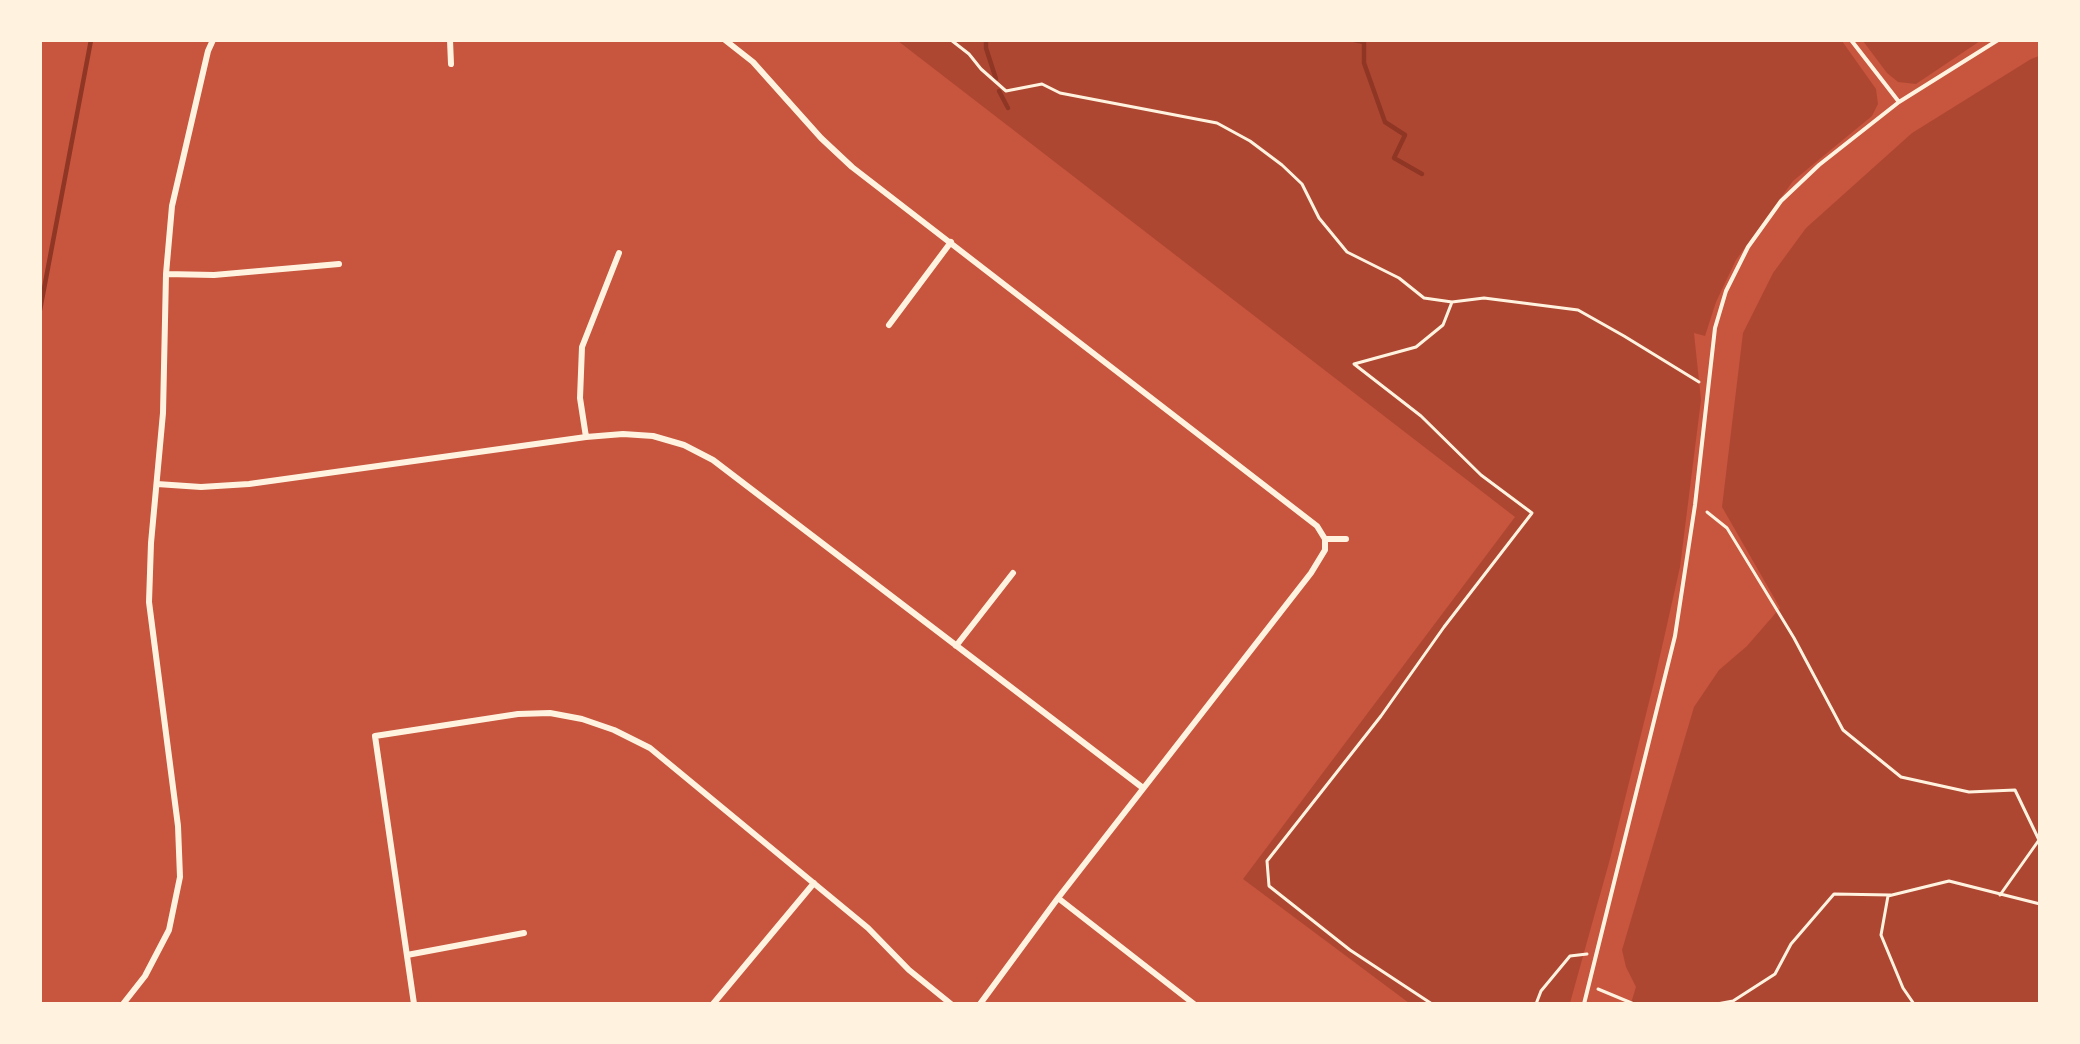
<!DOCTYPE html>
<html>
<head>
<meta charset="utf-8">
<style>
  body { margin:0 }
  #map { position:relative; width:2080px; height:1044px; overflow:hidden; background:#c8553d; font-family:"Roboto Serif",serif }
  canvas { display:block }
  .frame { position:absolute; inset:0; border:42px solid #fff3e0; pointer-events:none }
</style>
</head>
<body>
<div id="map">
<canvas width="2080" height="1044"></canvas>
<div class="frame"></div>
</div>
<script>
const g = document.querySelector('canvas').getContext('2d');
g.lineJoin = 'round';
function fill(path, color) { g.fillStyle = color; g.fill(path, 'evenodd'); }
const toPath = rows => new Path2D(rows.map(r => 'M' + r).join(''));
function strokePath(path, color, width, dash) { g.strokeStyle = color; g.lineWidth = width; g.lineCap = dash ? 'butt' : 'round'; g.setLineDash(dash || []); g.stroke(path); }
fill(toPath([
  [898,41,1842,41,1876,89,1878,104,1872,116,1793,181,1736,260,1716,302,1705,336,1694,333,1701,400,1680,567,1655,678,1610,859,1570,1003,1409,1003,1243,879,1515,517],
  [1863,41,1980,41,1916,84,1898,82,1887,73],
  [2039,56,2039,1003,1631,1003,1636,987,1626,967,1622,950,1694,707,1719,670,1747,646,1780,608,1722,507,1743,333,1773,273,1806,228,1912,133,2031,59]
]), '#ae4732');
strokePath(toPath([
  [986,40,986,48,996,79],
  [1354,40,1364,42,1364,63,1385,122,1405,135,1394,158,1422,174],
  [999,91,1008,108],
  [40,310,91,40]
]), '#8f3625', 4.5);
strokePath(toPath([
  [951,40,969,54,981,69,1006,91,1042,84,1060,93,1217,123,1250,141,1282,165,1302,184,1319,218,1347,252,1399,278,1424,298,1452,302],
  [1707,512,1727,528,1794,638,1843,730,1901,777,1969,792,2015,790,2039,840,2000,895],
  [1598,989,1634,1004],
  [1432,1004,1350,950,1269,886,1267,861,1381,716,1444,627,1532,513,1481,475,1421,416,1354,364,1416,347,1443,325,1452,302,1484,298,1578,310,1624,336,1699,382],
  [1536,1004,1541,991,1570,956,1587,954],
  [1717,1004,1733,1001,1775,974,1791,944,1834,894,1890,895],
  [1914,1004,1903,988,1881,935,1888,896,1949,881,2040,904]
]), '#fff3e0', 3);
strokePath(toPath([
  [1851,40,1899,102],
  [1584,1004,1675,636,1695,505,1715,328,1726,291,1748,247,1781,201,1819,165,1899,102,1998,40]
]), '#fff3e0', 4);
strokePath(toPath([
  [450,40,451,64],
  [725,40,753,62,821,138,852,167,1317,526,1325,539,1325,550,1311,573,1058,898,980,1004],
  [166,274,214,275,339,264],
  [889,325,951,242],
  [586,437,580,398,582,347,619,253],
  [157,484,201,487,249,484,586,437,623,434,653,436,684,445,713,460,1143,788],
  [1325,539,1346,539],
  [956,646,1013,573],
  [1058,898,1194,1004],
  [407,955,524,933],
  [123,1004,145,976,169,930,180,877,178,826,149,602,151,543,163,413,166,274,172,206,208,51,213,40],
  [414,1004,375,736,518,714,550,713,582,719,614,730,650,748,868,928,909,970,951,1004],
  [713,1004,814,883]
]), '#fff3e0', 6);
</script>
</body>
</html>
